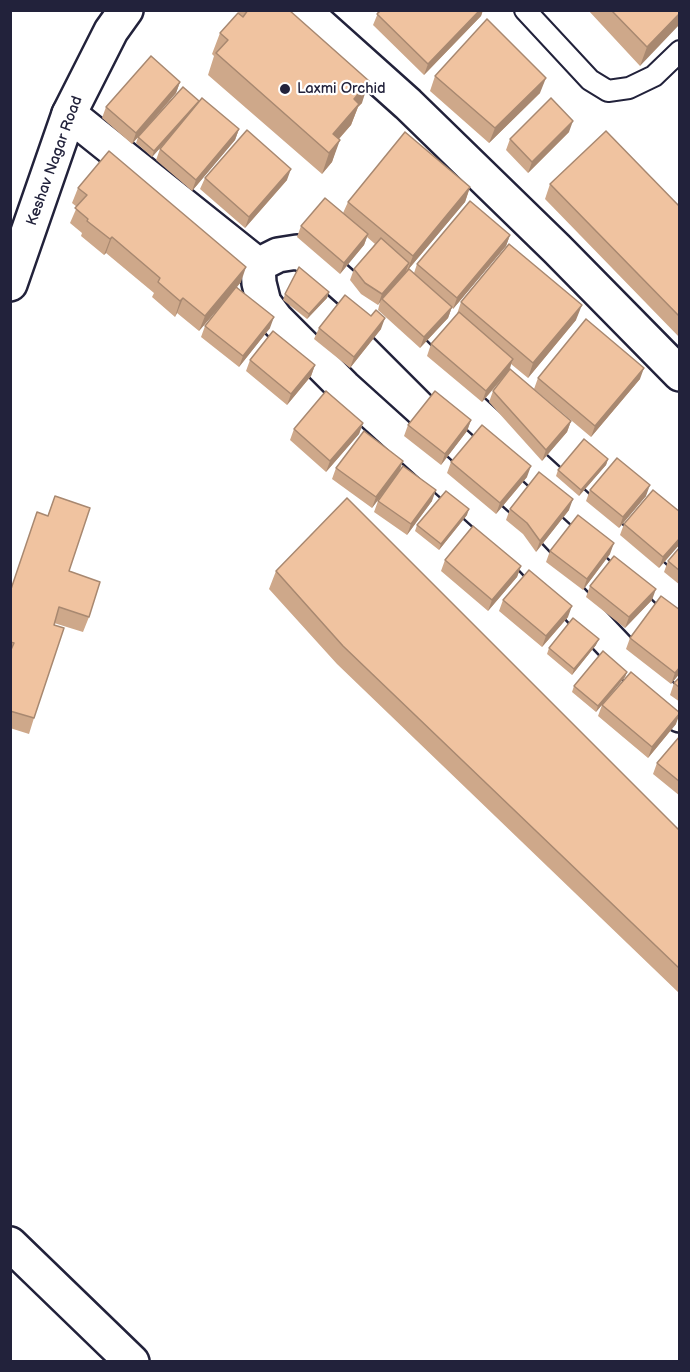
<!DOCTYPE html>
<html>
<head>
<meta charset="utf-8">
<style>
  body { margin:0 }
  #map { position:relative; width:690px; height:1372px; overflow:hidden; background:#fff; font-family:"Balsamiq Sans",sans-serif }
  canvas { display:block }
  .frame { position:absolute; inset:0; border:12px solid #22223b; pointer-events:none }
</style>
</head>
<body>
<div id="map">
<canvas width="690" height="1372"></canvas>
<div class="frame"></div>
</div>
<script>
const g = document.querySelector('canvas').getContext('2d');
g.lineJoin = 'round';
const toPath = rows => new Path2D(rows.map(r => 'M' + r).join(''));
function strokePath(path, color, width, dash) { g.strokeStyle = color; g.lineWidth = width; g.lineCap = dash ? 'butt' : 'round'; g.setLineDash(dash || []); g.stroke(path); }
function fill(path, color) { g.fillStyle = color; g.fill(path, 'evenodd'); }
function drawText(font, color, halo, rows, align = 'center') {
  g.font = font + ' "Balsamiq Sans",sans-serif'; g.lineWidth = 4.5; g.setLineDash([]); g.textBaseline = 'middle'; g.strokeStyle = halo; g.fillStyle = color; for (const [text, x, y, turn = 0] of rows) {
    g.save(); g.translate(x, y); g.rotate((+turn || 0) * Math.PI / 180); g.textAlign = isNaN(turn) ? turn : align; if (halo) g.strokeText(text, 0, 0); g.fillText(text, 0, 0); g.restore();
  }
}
const lane = toPath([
  [525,10,590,80,608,91,629,88,654,76,680,51]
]);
const street = toPath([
  [303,10,408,104,557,249,680,374],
  [69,114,258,265,259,283,264,303,276,319,344,387,519,545,680,715],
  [258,265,278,255,297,252,315,260,367,306,466,405,653,576,680,602],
  [10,1244,132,1362]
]);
const secondary = toPath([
  [10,284,69,114,111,31,126,10]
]);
strokePath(lane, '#22223b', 24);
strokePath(street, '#22223b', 38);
strokePath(secondary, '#22223b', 38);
strokePath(lane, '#fff', 20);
strokePath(street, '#fff', 33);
strokePath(secondary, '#fff', 33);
fill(toPath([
  [239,10,289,10,362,103,358,107,351,125,339,139,332,162,322,174,208,75,214,56,212,54,220,33,238,13],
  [375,10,483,10,481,16,424,75,373,25,378,13],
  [588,10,680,10,640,66],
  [435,76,540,93,489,143,430,91],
  [180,82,176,93,132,144,102,118,106,107],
  [199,101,239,129,235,140,192,191,156,160,160,149,169,138,152,157,136,143,138,137],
  [569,132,528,173,506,150,510,139],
  [205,178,287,180,245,228,200,189],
  [550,184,680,207,680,338,545,199],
  [470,187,465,202,407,271,414,273,417,264,510,235,506,246,453,309,452,307,448,318,420,348,378,310,380,302,378,305,361,294,350,280,354,269,375,244,367,237,364,245,340,274,297,237,301,226,343,213,348,202],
  [78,188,241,282,237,287,270,328,239,367,201,337,205,326,231,294,199,331,177,313,175,317,152,297,154,293,106,253,104,255,81,236,82,233,70,223,77,207,72,203],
  [329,292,327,298,307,319,283,300,285,294],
  [461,302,576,320,528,378,511,364,510,369,571,421,567,432,542,461,489,402,493,391,502,379,482,402,427,356,431,344,457,314],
  [319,328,381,329,350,368,314,339],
  [250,360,315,365,311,376,287,405,246,371],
  [538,378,640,379,591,437,534,389],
  [471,420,467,431,441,465,404,436,408,425],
  [363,423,359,434,326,472,290,440,294,429],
  [608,459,606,465,579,496,556,476,558,470],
  [403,461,399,471,432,501,407,535,374,512,378,501,390,484,372,508,332,479,336,468],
  [451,462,527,477,496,514,447,473],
  [590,490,646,496,619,528,586,501],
  [55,496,69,571,89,617,83,632,54,623,34,718,29,734,10,728,10,590,48,515],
  [510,509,569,510,536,552,523,534,506,520],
  [680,512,680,544,659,568,620,535,624,524],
  [467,515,439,550,415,531,417,525],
  [680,547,680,585,664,572,668,561],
  [550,551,610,554,583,590,546,562],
  [445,560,521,566,517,577,488,611,441,571],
  [276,571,680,831,680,994,337,664,269,589],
  [590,586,652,600,625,628,586,597],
  [503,600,568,617,542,647,499,611],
  [630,638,680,673,671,684,626,649],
  [596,645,572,675,547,654,549,648],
  [627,672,625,677,596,712,572,692,574,686],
  [680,677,680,702,670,695,674,683],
  [602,705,676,724,648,758,598,716],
  [680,736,680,796,653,774,657,763]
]), '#cea88a');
fill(toPath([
  [480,10,483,10,481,16,424,75,428,64],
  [680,13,680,24,640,66,647,47],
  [546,78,540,93,489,143,495,128],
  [369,81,362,103,358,107,351,125,328,151,333,134,354,99],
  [180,82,176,93,132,144,136,133],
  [199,101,197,107,152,157,154,151],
  [573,121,569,132,528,173,532,162],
  [239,129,235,140,192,191,196,180],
  [340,140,332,162,322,174,329,153],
  [291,169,287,180,245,228,249,217],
  [470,187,465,202,407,271,413,256],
  [368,234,364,245,340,274,344,263],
  [510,235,506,246,453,309,457,298],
  [112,237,106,253,104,255,110,239],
  [409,263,405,274,382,299,378,305,382,294],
  [246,267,241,282,199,331,205,316],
  [329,292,327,298,307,319,309,314],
  [183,298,177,313,175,317,180,301],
  [582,305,576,320,528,378,533,363],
  [452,307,448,318,420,348,424,337],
  [274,317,270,328,239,367,243,356],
  [385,318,381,329,350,368,354,357],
  [513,359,509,370,482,402,486,391],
  [315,365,311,376,287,405,291,394],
  [644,368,640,379,591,437,595,426],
  [471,420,467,431,441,465,445,454],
  [571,421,567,432,542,461,546,450],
  [363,423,359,434,326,472,330,461],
  [608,459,606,465,579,496,581,490],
  [403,461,399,472,372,508,376,497],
  [531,466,527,477,496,514,500,503],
  [650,485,646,496,619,528,623,517],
  [436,490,432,501,407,535,411,524],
  [573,499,569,510,536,552,540,541],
  [469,509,467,515,439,550,441,544],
  [680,538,680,544,659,568,663,557],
  [614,543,610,554,583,590,587,579],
  [521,566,517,577,488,611,492,600],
  [656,589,652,600,625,628,629,617],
  [572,606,568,617,542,647,546,636],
  [599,639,596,645,572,675,574,669],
  [680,667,680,673,671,684,675,673],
  [627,672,625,677,596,712,598,706],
  [680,713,676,724,648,758,652,747]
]), '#a88870');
const building = toPath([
  [248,10,289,10,369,81,354,99,359,104,333,134,340,140,329,153,216,53,228,40,220,33,238,13,243,17,248,10],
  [381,10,480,10,428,64,377,14,381,10],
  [611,10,680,10,680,13,647,47,611,10],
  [487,19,546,78,495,128,435,76,487,19],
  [151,56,180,82,136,133,106,107,151,56],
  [183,87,199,101,154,151,138,137,183,87],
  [202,98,239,129,196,180,160,149,202,98],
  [551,98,573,121,532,162,510,139,551,98],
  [247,130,291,169,249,217,205,178,247,130],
  [606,131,680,207,680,317,550,184,606,131],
  [405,132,470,187,413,256,348,202,405,132],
  [109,151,246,267,205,316,183,298,180,301,158,282,160,278,112,237,110,239,87,221,88,219,75,208,87,195,78,188,109,151],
  [325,198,368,234,344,263,301,226,325,198],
  [470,201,510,235,457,298,417,264,470,201],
  [381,238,409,263,382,294,365,283,354,269,381,238],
  [509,244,582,305,533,363,461,302,509,244],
  [299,267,329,292,309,314,285,294,299,267],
  [409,269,452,307,424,337,382,299,409,269],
  [236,287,274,317,243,356,205,326,236,287],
  [345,295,371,316,376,310,385,318,354,357,319,328,345,295],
  [459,312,513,359,486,391,431,344,459,312],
  [586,319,644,368,595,426,538,378,586,319],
  [273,331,315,365,291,394,250,360,273,331],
  [510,369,571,421,546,450,493,391,510,369],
  [326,391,363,423,330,461,294,429,326,391],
  [435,391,471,420,445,454,408,425,435,391],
  [482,425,531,466,500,503,451,462,482,425],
  [364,431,403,461,376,497,336,468,364,431],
  [584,439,608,459,581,490,558,470,584,439],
  [617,458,650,485,623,517,590,490,617,458],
  [403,466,436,490,411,524,378,501,403,466],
  [539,472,573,499,540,541,527,523,510,509,539,472],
  [653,490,680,512,680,538,663,557,624,524,653,490],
  [446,491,469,509,441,544,417,525,446,491],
  [55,496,90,508,69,571,100,582,89,617,59,607,54,625,64,628,34,718,10,711,10,652,14,643,10,642,10,592,37,512,48,516,55,496],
  [347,498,680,831,680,969,343,646,276,571,347,498],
  [578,515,614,543,587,579,550,551,578,515],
  [473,526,521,566,492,600,445,560,473,526],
  [680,547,680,571,668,561,680,547],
  [614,556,656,589,629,617,590,586,614,556],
  [529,570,572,606,546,636,503,600,529,570],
  [661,596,680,610,680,667,675,673,630,638,661,596],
  [573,618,599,639,574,669,549,648,573,618],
  [603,651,627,672,598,706,574,686,603,651],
  [631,672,680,713,652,747,602,705,631,672],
  [680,677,680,688,674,683,680,677],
  [680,736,680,782,657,763,680,736]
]);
fill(building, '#f0c3a0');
strokePath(building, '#a88870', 1.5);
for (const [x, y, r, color] of [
  [285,89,6,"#22223b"]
]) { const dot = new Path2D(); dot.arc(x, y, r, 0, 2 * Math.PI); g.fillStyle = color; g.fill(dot); strokePath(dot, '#fff', 2); }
drawText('15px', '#22223b', '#fff', [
  ["Laxmi Orchid",297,89]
], 'left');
drawText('15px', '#22223b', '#fff', [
  ["Keshav Nagar Road",55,161,-70]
]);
</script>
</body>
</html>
